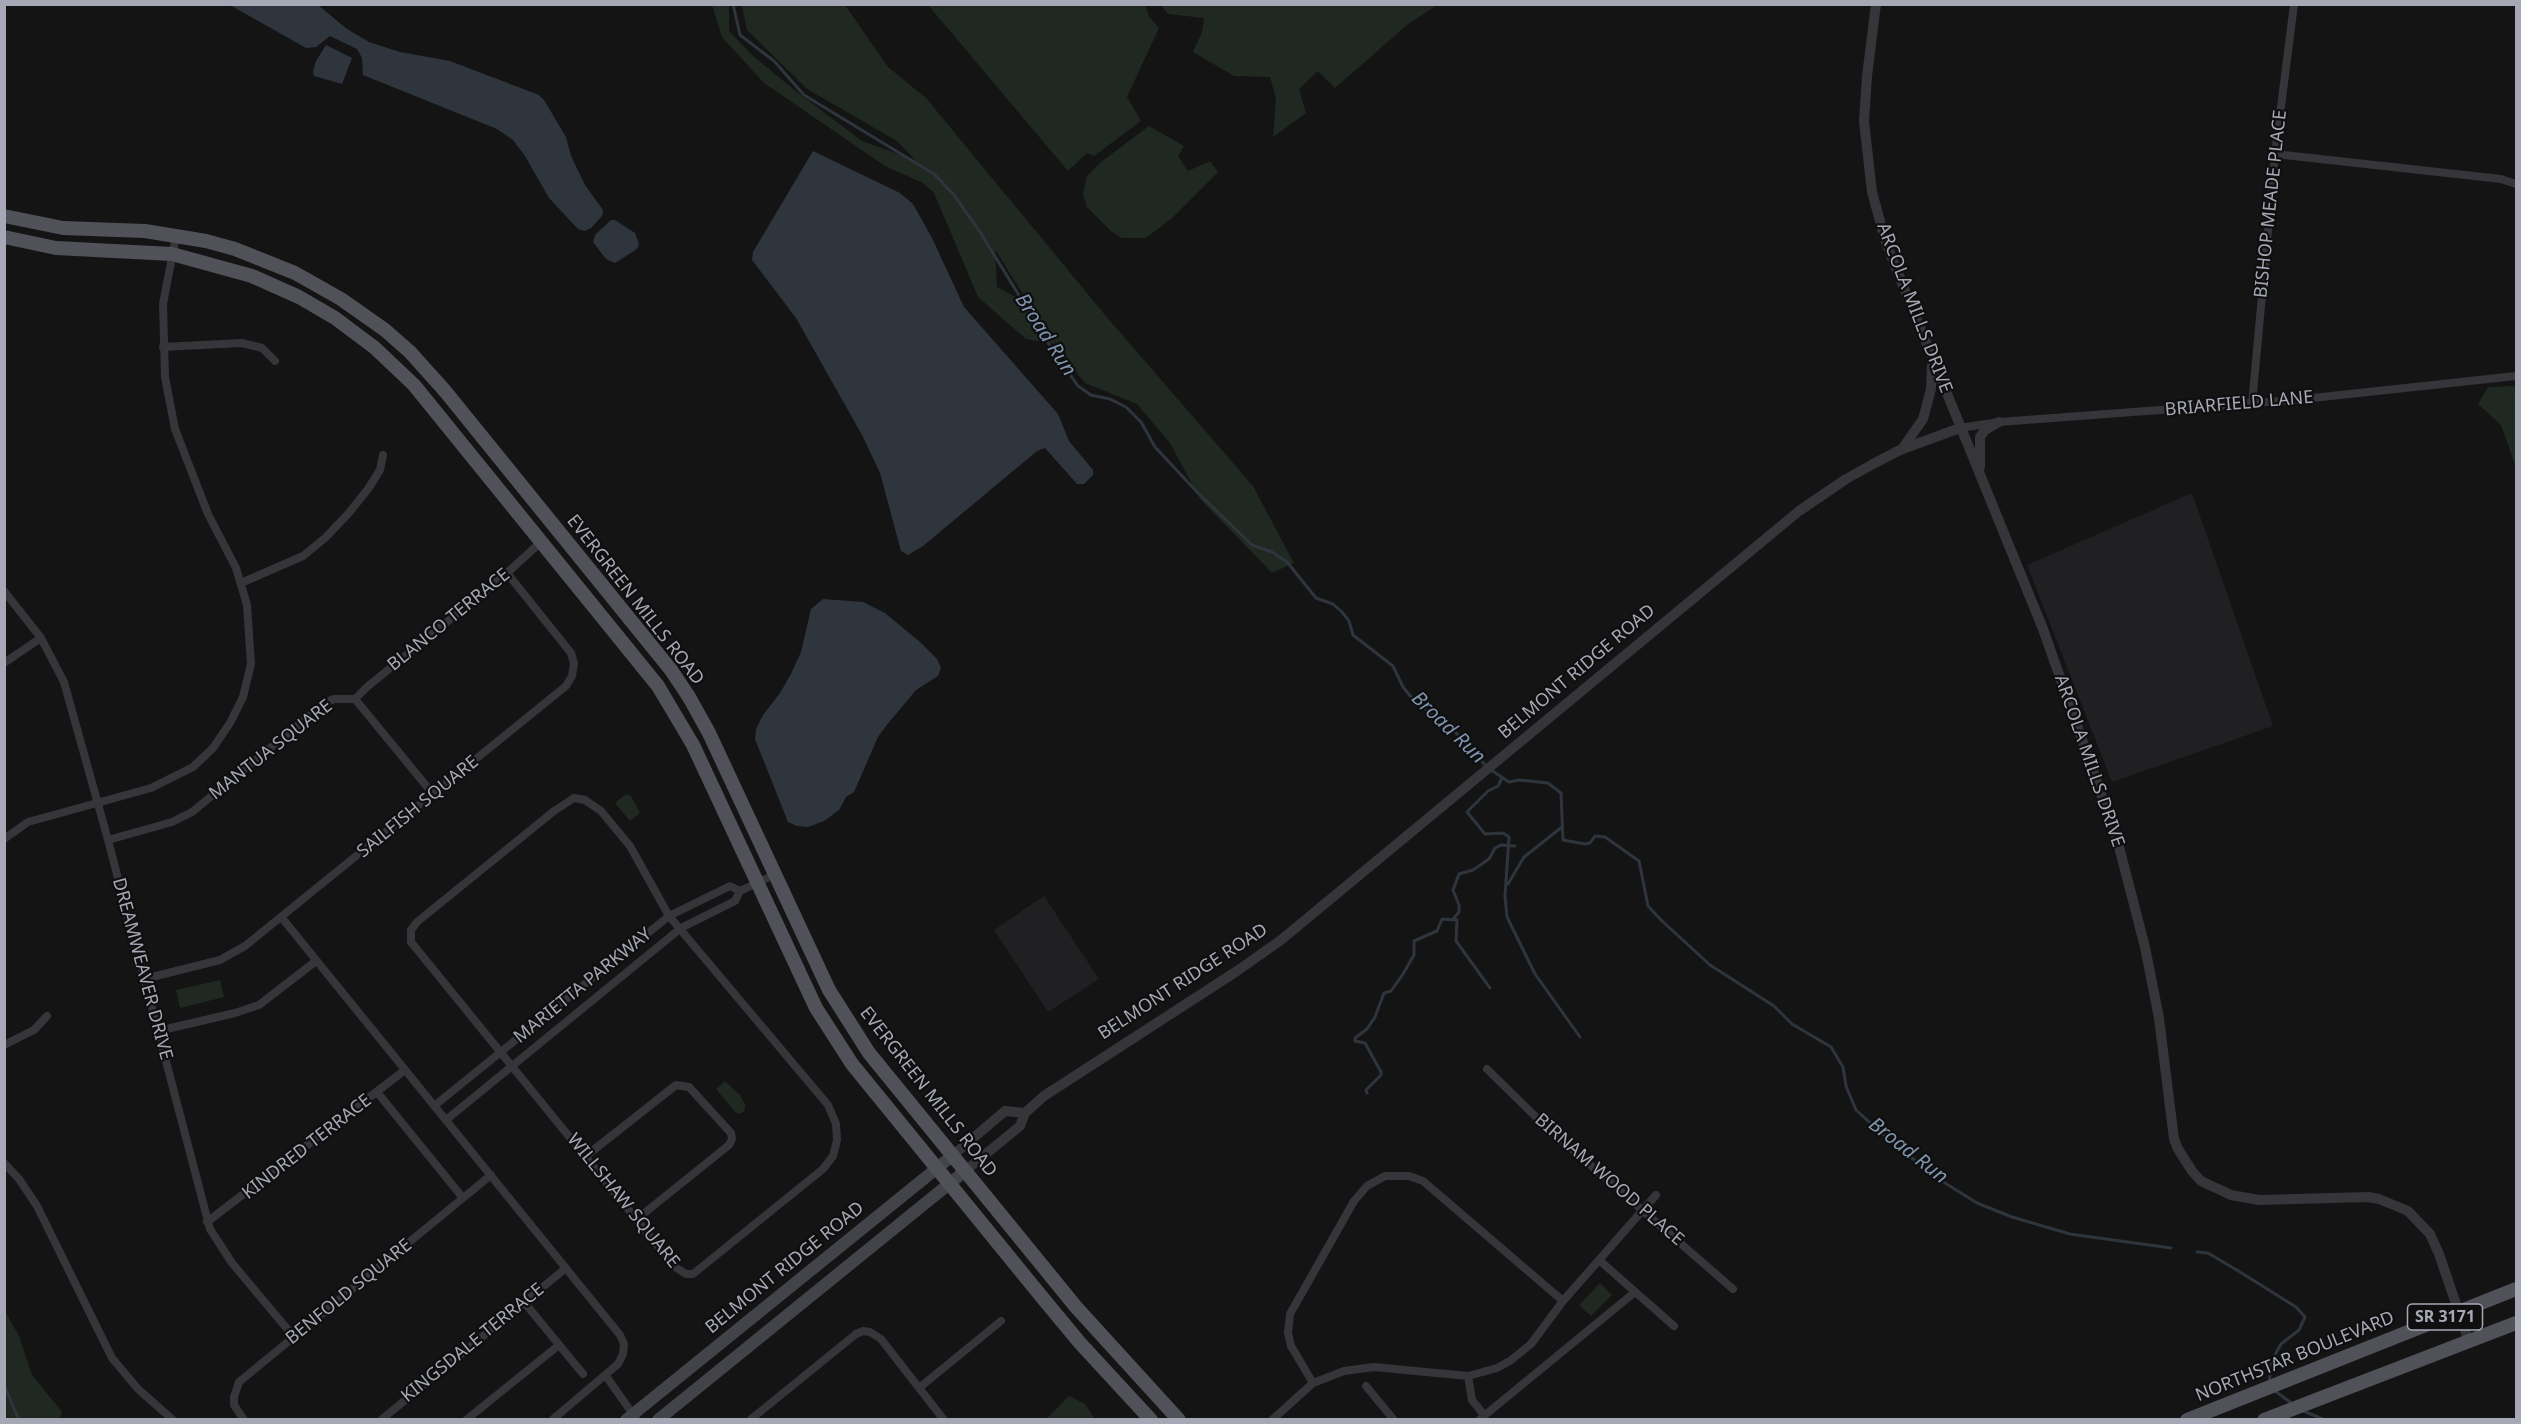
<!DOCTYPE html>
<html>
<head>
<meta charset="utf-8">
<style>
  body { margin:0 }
  #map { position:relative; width:2521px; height:1424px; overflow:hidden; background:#141415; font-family:"Noto Sans",sans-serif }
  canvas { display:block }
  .frame { position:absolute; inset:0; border:6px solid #a6a9b5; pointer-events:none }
</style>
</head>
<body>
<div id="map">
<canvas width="2521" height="1424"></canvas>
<div class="frame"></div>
</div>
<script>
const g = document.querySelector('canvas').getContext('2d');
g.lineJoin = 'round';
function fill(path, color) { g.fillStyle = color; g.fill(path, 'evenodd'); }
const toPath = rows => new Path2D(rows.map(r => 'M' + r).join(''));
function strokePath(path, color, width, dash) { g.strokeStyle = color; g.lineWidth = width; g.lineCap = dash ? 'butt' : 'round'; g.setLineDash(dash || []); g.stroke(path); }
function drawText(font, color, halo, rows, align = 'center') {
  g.font = font + ' "Noto Sans",sans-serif'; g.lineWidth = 4.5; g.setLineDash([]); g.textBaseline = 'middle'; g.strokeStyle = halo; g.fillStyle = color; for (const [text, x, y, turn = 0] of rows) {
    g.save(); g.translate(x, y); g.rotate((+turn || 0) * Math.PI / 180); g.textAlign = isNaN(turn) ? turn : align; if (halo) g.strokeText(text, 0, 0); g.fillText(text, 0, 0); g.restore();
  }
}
fill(toPath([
  [2192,493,2273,726,2112,782,2027,565],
  [1044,896,1099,979,1048,1012,994,930]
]), '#202022');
fill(toPath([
  [742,5,845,5,888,67,926,98,1105,315,1253,486,1294,563,1272,573,1200,499,1170,443,1137,404,1085,383,1054,344,1026,339,978,297,934,193,923,183,885,166,764,83,722,37,712,5,729,5,729,31,753,56,797,92,862,141,915,160,897,141,807,89,747,30],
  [995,251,996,251,1029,304,997,287],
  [928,5,1145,5,1149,16,1159,28,1127,97,1141,121,1094,156,1087,153,1068,171],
  [1161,5,1437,5,1407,25,1335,88,1318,71,1299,89,1306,113,1273,137,1276,99,1270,77,1234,76,1193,52,1202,32,1204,18,1168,14],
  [1149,126,1184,146,1178,156,1188,171,1210,161,1218,172,1172,218,1146,238,1121,238,1111,231,1087,207,1083,194,1087,176,1101,162],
  [2516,386,2516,467,2501,425,2478,404,2488,387],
  [626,794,631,796,640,813,630,821,615,803],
  [220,980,224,997,180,1008,176,990],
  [725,1081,740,1095,745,1104,745,1110,740,1114,735,1112,716,1089],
  [1600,1283,1612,1295,1591,1316,1579,1305],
  [4,1309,19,1336,32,1375,62,1412,60,1419,5,1419],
  [1069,1396,1085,1404,1095,1419,1046,1419]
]), '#202822');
fill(toPath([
  [230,5,318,5,347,29,369,42,400,52,450,61,539,95,544,100,566,137,571,156,585,185,603,210,602,216,591,228,585,231,578,229,549,198,525,156,513,140,497,129,363,75,362,58,357,49,330,36,316,47,306,48],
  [326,45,352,58,342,84,314,76,313,72,316,61],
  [813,151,900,193,913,204,932,238,964,307,1058,414,1069,441,1093,470,1093,475,1084,484,1077,484,1045,448,1037,451,923,546,908,555,901,551,880,473,862,435,796,318,752,260,753,252],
  [611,220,615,220,635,233,639,244,637,249,615,263,606,259,593,242,595,235],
  [823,599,863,602,885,613,920,642,937,659,941,668,938,676,916,690,886,726,878,737,854,792,846,797,839,810,824,821,808,827,797,826,788,822,755,739,756,729,763,715,780,693,791,674,801,652,811,609]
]), '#2e353d');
strokePath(toPath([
  [733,4,740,35,774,61,804,95,934,174,954,195,980,232,1052,349,1078,386,1091,395,1110,399,1126,407,1141,422,1155,447,1197,492,1252,545,1272,552,1287,562,1316,598,1333,604,1342,612,1349,621,1353,635,1393,666,1403,687,1417,704,1448,724,1486,766],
  [1491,770,1509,782,1519,780,1548,783,1561,793,1563,840,1585,844,1590,843,1595,836,1605,837,1639,861,1648,906,1661,920,1710,965,1774,1006,1792,1024,1831,1047,1843,1067,1846,1086,1856,1110,1888,1139,1937,1178,1977,1203,2012,1217,2070,1234,2171,1248],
  [1502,778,1498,786,1488,791,1467,812,1485,834,1503,833,1509,837,1505,896,1507,917,1535,974,1580,1037],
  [1508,884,1524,857,1562,827],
  [1454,918,1459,912,1459,905,1453,890,1459,874,1473,870,1489,859,1495,848,1501,845,1515,846],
  [1367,1093,1366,1090,1381,1075,1381,1072,1365,1043,1355,1041,1355,1038,1367,1029,1375,1017,1384,993,1391,991,1403,974,1414,955,1414,941,1437,931,1442,919,1457,920,1456,941,1490,988],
  [2197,1252,2208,1253,2240,1272,2296,1307,2305,1317,2299,1330,2281,1344,2272,1360,2269,1383],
  [4,1385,19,1420],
  [2275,1391,2294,1405],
  [2301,1410,2325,1420]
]), '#2e353d', 3);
strokePath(toPath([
  [2275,154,2501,179,2516,184],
  [163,347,242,343,262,348,275,361],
  [2252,404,2275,154,2294,4],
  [1960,428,1999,422,2294,400,2516,376],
  [241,583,303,556,325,538,348,514,368,489,380,470,383,455],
  [4,591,41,638,64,682,108,840,210,1229,232,1263,294,1337],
  [4,663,41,638],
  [355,699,367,687,507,573,542,541],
  [574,798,585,800,601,811,630,846,669,916,828,1105,836,1124,837,1140,833,1156,823,1169,693,1274,686,1274,675,1267,411,942,411,930,417,922,554,811,574,798],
  [4,839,28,822,151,788,193,767,213,748,230,723,243,697,251,664,247,605,236,568,208,514,175,429,165,377,163,304,176,236],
  [108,840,172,822,192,812,325,703,334,699,355,699,433,794],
  [282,918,620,1335,624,1344,623,1354,618,1364,552,1420],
  [144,979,220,960,245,946,566,686,572,676,574,663,571,653,507,573],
  [158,1031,235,1013,259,1005,316,961],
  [4,1045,34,1030,47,1016],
  [1487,1069,1542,1123,1733,1289],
  [377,1092,463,1198],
  [434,1106,669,916,730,886,740,891],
  [446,1120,681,928,735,901,740,891,776,874],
  [586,1156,676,1085,689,1087,731,1133,732,1139,729,1145,637,1219],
  [4,1163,19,1179,37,1206,112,1358,138,1389,173,1420],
  [207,1222,405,1070],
  [1599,1260,1674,1326],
  [524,1302,583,1374],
  [606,1376,637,1420],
  [1468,1376,1472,1400,1484,1415],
  [1313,1383,1291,1346,1288,1333,1290,1314,1354,1201,1367,1186,1385,1176,1409,1176,1423,1181,1563,1301],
  [1366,1386,1394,1420],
  [919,1388,1001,1321],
  [244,1420,234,1405,234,1397,239,1382,491,1175],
  [381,1420,566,1268],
  [466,1420,559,1345],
  [750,1420,856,1334,863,1331,870,1332,881,1339,944,1420],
  [1272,1420,1313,1383,1344,1371,1374,1367,1468,1376,1497,1368,1510,1361,1531,1344,1563,1301,1656,1195],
  [1479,1420,1635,1292]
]), '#35353a', 8);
strokePath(toPath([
  [1876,4,1867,76,1864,121,1872,192,1886,243,1902,283,2043,629,2117,839,2145,947,2159,1018,2174,1139,2178,1149,2192,1171,2201,1181,2231,1195,2259,1200,2368,1197,2379,1199,2408,1211,2430,1234,2439,1254,2469,1342],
  [1902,449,1923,419,1931,389,1932,365],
  [1980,467,1980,437,1985,430,1999,422],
  [952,1156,1005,1111,1025,1113],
  [965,1171,1020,1126,1025,1113,1044,1096,1237,971,1281,940,1799,511,1846,479,1873,464,1900,450,1960,428]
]), '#35353a', 10);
strokePath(toPath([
  [626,1420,952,1156],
  [658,1420,965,1171]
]), '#43444a', 12);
strokePath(toPath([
  [4,216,63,228,145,231,206,241,235,249,295,273,341,299,385,330,410,352,445,391,671,670,689,697,709,733,829,990,869,1053,1076,1307,1179,1420],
  [4,237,56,248,172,254,252,276,299,297,335,318,375,348,414,385,658,686,693,745,816,1008,852,1064,1041,1296,1080,1343,1151,1420],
  [2187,1420,2516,1289],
  [2264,1420,2516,1323]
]), '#515259', 14);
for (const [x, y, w] of [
  [2445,1317,75]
]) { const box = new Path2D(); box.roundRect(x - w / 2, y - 13, w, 26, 4.5); g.fillStyle = '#0f0f10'; g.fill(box); strokePath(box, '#a6a9b5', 1.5); }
drawText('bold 16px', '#a6a9b5', null, [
  ["SR 3171",2445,1317]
]);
drawText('18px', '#a6a9b5', '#0f0f10', [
  ["BISHOP MEADE PLACE",2271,204,-84],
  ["ARCOLA MILLS DRIVE",1914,308,69],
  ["BRIARFIELD LANE",2239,404,-5],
  ["EVERGREEN MILLS ROAD",635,600,52],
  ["BLANCO TERRACE",449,620,-39],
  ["BELMONT RIDGE ROAD",1577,672,-40],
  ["MANTUA SQUARE",271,750,-38],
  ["ARCOLA MILLS DRIVE",2089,761,71],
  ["SAILFISH SQUARE",418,807,-39],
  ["DREAMWEAVER DRIVE",142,969,75],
  ["BELMONT RIDGE ROAD",1183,982,-33],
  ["MARIETTA PARKWAY",583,986,-39],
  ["EVERGREEN MILLS ROAD",928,1092,52],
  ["KINDRED TERRACE",307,1147,-38],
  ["BIRNAM WOOD PLACE",1609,1180,41],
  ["WILLSHAW SQUARE",623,1201,51],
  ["BELMONT RIDGE ROAD",785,1268,-39],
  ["BENFOLD SQUARE",349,1292,-39],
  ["KINGSDALE TERRACE",473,1343,-39],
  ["NORTHSTAR BOULEVARD",2295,1357,-22]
]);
drawText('italic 20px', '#7f94ae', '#0f0f10', [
  ["Broad Run",1045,335,57],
  ["Broad Run",1448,728,44],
  ["Broad Run",1908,1151,38]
]);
</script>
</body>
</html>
